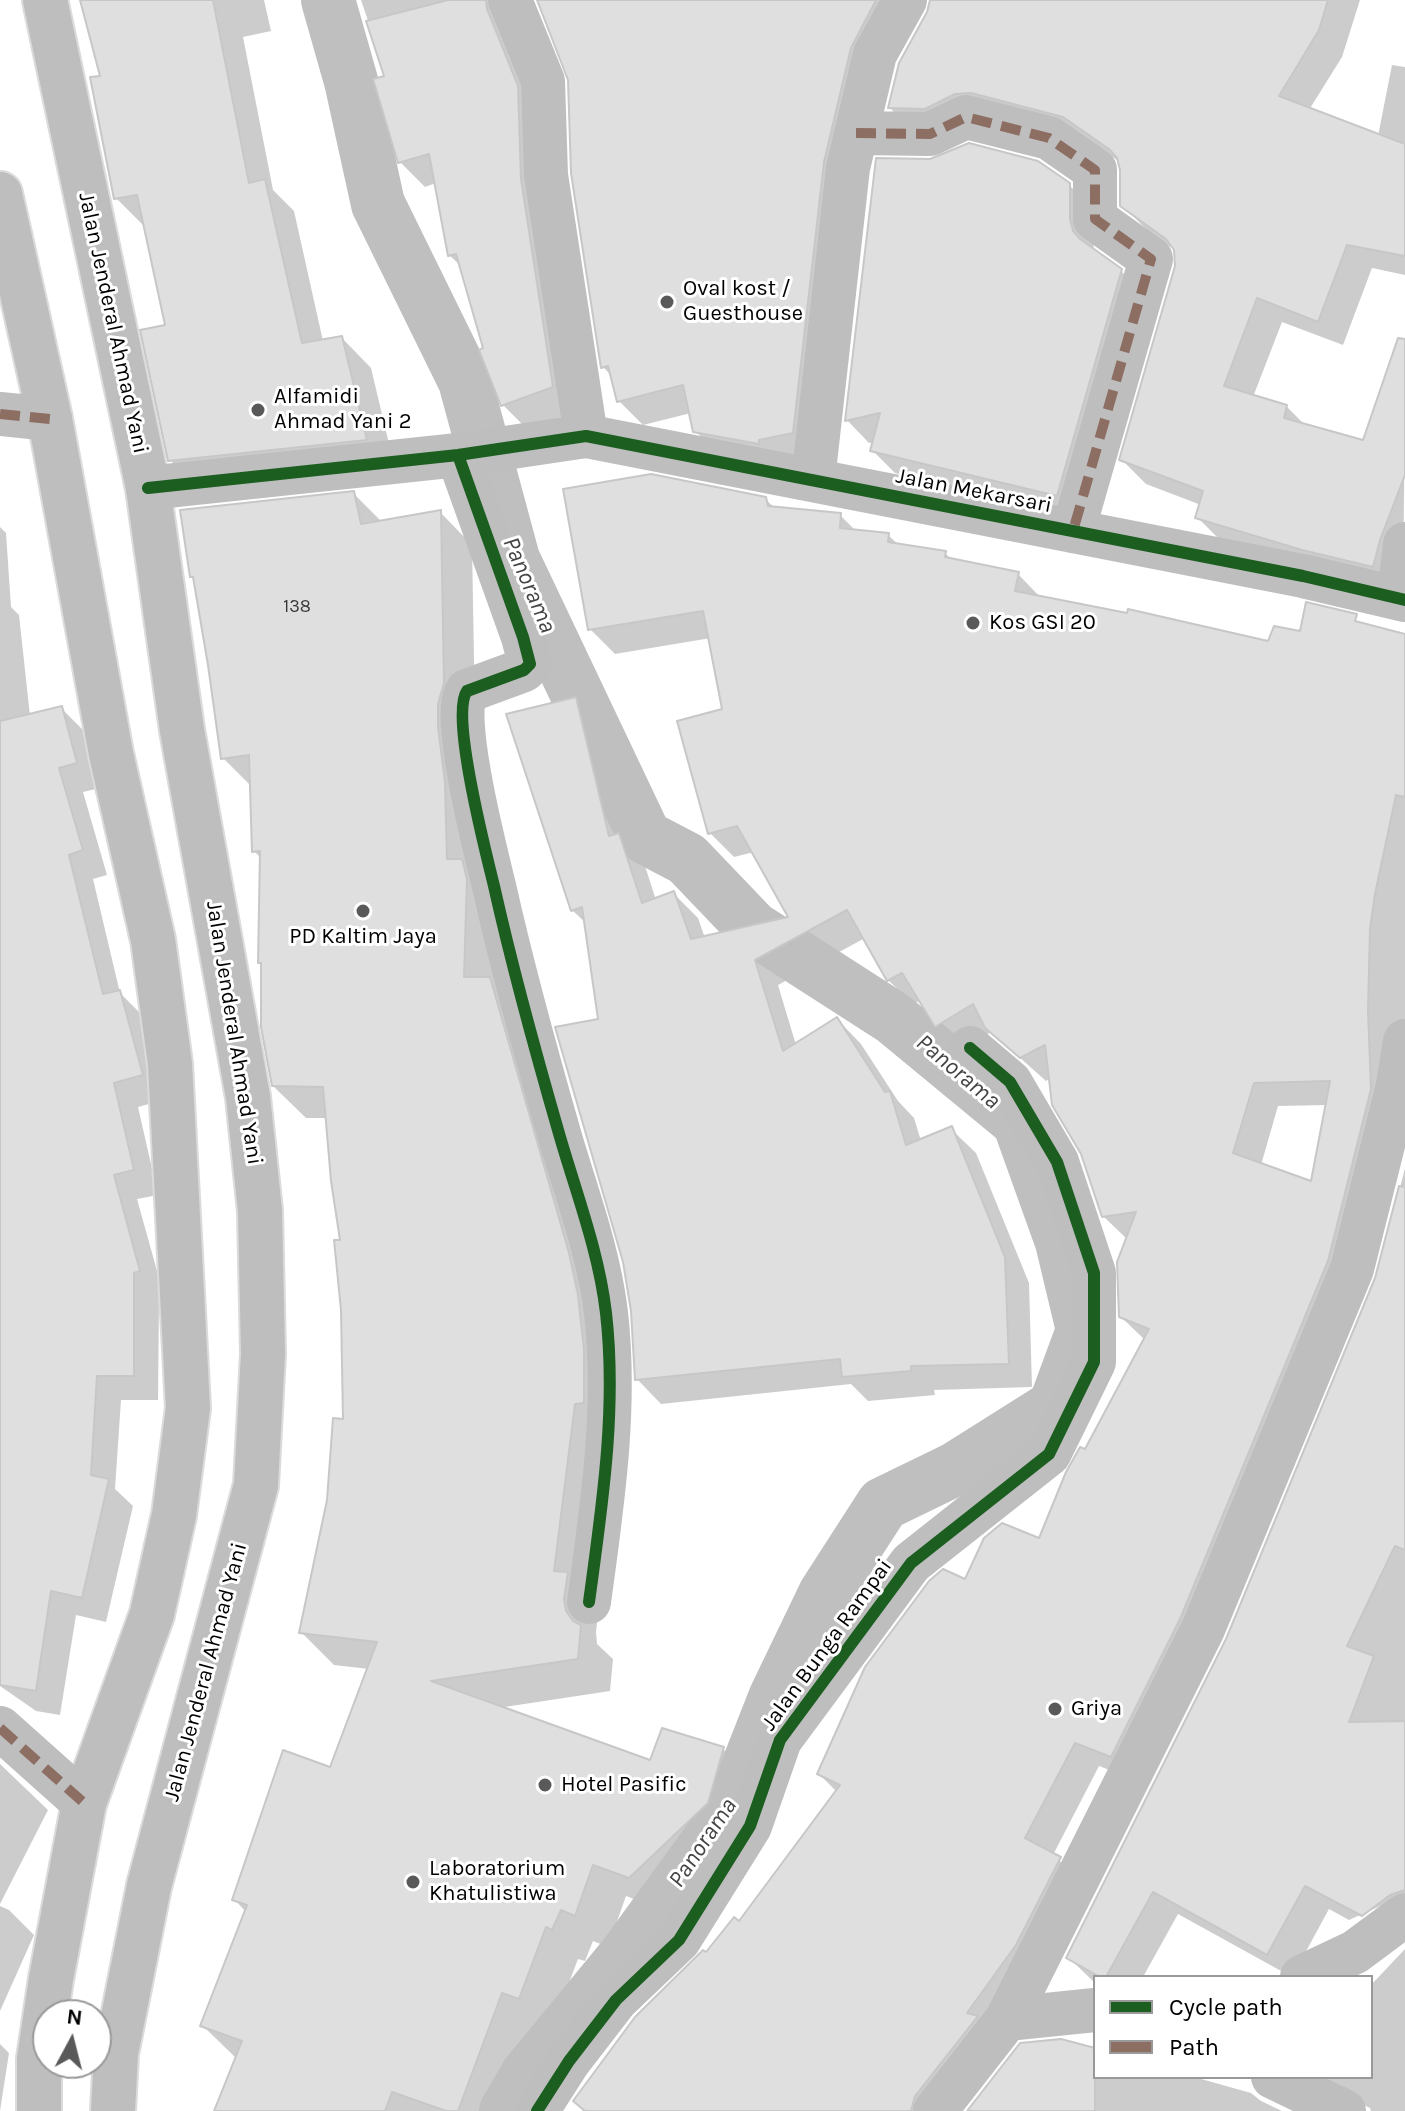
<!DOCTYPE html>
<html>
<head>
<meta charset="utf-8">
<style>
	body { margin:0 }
	#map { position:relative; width:1405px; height:2111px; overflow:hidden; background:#fff; font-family:Karla,sans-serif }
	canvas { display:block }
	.legend { position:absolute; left:1093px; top:1975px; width:280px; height:104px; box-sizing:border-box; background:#fff; border:2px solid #999; margin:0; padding:10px 14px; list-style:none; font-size:24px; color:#000 }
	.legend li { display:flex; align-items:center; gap:16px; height:40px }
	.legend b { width:40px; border:2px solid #999 }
	.north { position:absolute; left:32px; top:1999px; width:80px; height:80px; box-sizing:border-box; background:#fff; border:2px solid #999; border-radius:50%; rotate:7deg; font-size:22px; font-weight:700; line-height:32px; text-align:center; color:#000 }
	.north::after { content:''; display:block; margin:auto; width:28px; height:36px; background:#595959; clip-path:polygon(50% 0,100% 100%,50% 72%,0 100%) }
</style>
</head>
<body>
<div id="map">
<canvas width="1405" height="2111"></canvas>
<ul class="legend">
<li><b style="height:10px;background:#1b5e20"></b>Cycle path</li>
<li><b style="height:10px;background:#8d6e63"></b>Path</li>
</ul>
<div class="north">N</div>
</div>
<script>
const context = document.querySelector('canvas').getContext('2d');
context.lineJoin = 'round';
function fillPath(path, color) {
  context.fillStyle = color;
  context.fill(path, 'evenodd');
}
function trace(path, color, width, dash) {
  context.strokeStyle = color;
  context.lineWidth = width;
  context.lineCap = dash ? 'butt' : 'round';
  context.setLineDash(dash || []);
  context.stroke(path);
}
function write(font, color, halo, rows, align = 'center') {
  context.font = font + ' Karla,sans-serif';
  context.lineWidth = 6;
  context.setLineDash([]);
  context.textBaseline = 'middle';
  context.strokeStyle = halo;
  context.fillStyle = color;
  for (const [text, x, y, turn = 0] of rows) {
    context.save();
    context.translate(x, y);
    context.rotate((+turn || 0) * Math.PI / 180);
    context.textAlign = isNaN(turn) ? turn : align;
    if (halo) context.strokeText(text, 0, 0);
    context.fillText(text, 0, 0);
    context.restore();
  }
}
fillPath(new Path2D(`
	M82 0H264L271 31 243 37 273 190 294 211 323 341 342 338 371 368 395 469 199 489 170 460 168 327 146 228 116 198 102 77Z
	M361 0H530L577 411 528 430 503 405 482 351 485 349 462 267 449 255 436 183 425 187 400 162 375 80 387 77Z
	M539 0H926L875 73 817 457 720 455 695 431 691 413 643 425 619 401 613 377 603 367 568 71Z
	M932 0H1360L1342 57 1309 110 1378 136 1392 65 1405 67V275L1372 268 1343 345 1282 322 1253 397 1286 406 1306 426 1365 443 1405 417 1403 577 1222 542 1197 517 1201 505 1146 484 1122 460 1177 266 1176 251 1147 230 1122 205 1120 162 1089 141 914 132 890 108Z
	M1069 185 1092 208 1094 251 1121 271 1144 293 1079 517 895 473 872 450 875 442 869 443 847 420Z
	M353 493 382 522 440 512 472 545 475 716 606 1308 599 1606 596 1632 597 1644 613 1659 610 1691 498 1708 651 1762 723 1749 755 1781 739 1835 662 1910 626 1896 608 1947 593 1941 585 1961 578 1959 551 2030 534 2024 502 2111H217L237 2059 203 2026 246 1912 234 1899 331 1770 369 1669 334 1665 301 1632 345 1421 342 1242 327 1118H306L273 1086 262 859 254 851 252 787 223 758 195 580 192 576Z
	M765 499 776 509 840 515 857 532 888 535 900 546 945 553 953 561 1018 574 1042 599 1269 644 1301 634 1405 636V1060L1397 1105 1135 1780 1099 1766 1053 1855 1084 1883 931 2111H582L706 1955 739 1924 837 1792 819 1774 966 1581 1040 1540 1145 1340 1121 1317 1128 1240 1103 1216 1083 1153 1051 1078 1046 1081 991 1032 961 1050 936 1026 921 1000 913 1004 888 980 865 938 778 985 796 1045 837 1019 861 1044 898 1101 914 1118 921 1141 951 1129 976 1153 1029 1283 1032 1387 934 1390 935 1395 868 1401 851 1384 661 1404 637 1379 633 1311 601 1021 587 924 572 910 575 699 600 723 629 847 643 860 656 900 673 893 698 918 705 938 791 919 754 852 734 857 710 833 725 710 711 638 615 654 590 629ZM1328 1105 1313 1184 1261 1165 1278 1106Z
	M0 527 6 533 11 607 19 615 30 716 61 708 86 733 100 788 83 792 107 875 93 879 120 993 144 1017 167 1099 138 1107 158 1195 137 1199 164 1296 159 1298 158 1400H121L115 1489 133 1506 106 1622 76 1615 60 1715 36 1711 0 1686Z
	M1405 1168V1895L1349 1920 1329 1909 1292 1977 1178 1914 1143 1977H1095V1983L1068 1957 1228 1640 1377 1279Z
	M0 1764 48 1810 0 1904Z
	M0 1906 9 1910 34 1935 0 2011Z
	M1405 1949V2111H1371L1370 2108 1343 2095 1326 2077H1371V1985Z
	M0 2044 9 2053 0 2111Z
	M1095 2050V2077H1194L1251 2093 1261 2101 1282 2111H1019Z`), '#0003');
trace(new Path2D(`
	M328 0 351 81 378 204 465 381 513 559 645 837 687 859 753 928 893 1018 1019 1122 1062 1242 1083 1330 1055 1406 955 1469 883 1504 825 1594 775 1698 731 1810 625 1956 527 2075 506 2111`), '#bfbfbf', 54);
const building = new Path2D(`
	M80 0H213L249 183 265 179 302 343 342 336 367 440 168 461 140 330 165 325 137 195 114 199 90 77 100 76Z
	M448 0H486L487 9 518 86 521 179 553 387 501 406 479 350 483 348 456 254 448 256 429 154 398 163 373 79 384 76 366 21Z
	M537 0H876L851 48 824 162 793 433 759 440V444L693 432 683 385 617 402 608 366 601 368 571 173 568 80Z
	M930 0H1328L1319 30 1279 96 1405 144V256L1347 245 1318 322 1257 298 1224 386 1287 405 1284 418 1363 440 1398 338 1405 339V475L1380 540 1373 567 1302 550 1195 518 1203 491 1119 460 1175 266 1174 250 1166 239 1120 206V170L1117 158 1109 149 1063 117 971 93 955 94 925 109 888 108 899 63 927 12Z
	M969 143 1038 161 1070 183V219L1073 231 1080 239 1122 269 1057 496 870 451 880 413 845 421 876 158 930 159Z
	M651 474 766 497 768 506 841 513 840 528 889 533 888 542 946 551 945 557 1019 572 1015 591 1127 613 1128 609 1268 641 1274 626 1300 631 1306 602 1357 614 1355 621 1405 634V797L1396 795 1375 894 1370 929 1368 1010 1371 1089 1328 1261 1180 1619 1111 1757 1075 1743 1025 1838 1061 1857 1016 1945 967 2013 978 2016 915 2096 911 2111H585L573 2101 635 2017 703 1950 706 1952 734 1917 739 1921 840 1785 817 1774 865 1667 929 1581 943 1569 965 1579 984 1538 1002 1523 1039 1538 1066 1472 1080 1447 1085 1449 1149 1329 1119 1317 1117 1262 1136 1212 1102 1217 1081 1154 1052 1105 1045 1045 1020 1058 985 1028 973 1004 935 1027 902 973 887 981 847 910 755 960 783 1051 837 1017 885 1092 890 1091 906 1145 952 1126 1005 1257 1009 1364 911 1366V1371L842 1377 840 1359 635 1380 631 1311 623 1262 555 1027 598 1019 582 907 571 911 506 714 576 697 609 836 619 833 642 903 674 891 691 939 788 917 737 826 708 834 677 721 722 709 703 611 588 630 563 489ZM1330 1081 1311 1181 1233 1153 1254 1083Z
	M354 491 361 524 441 510 444 683 438 704V727L445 782 447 859H462L467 879 464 977H490L569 1253 578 1295 584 1350V1403L575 1404 554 1571 568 1572 564 1599 566 1611 573 1621 581 1625 578 1659 431 1681 650 1760 662 1728 724 1747 708 1803 629 1878 593 1865 575 1916 561 1910 552 1930 546 1927 519 1999 502 1993 458 2111H446L392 2092 385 2111H214L242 2041 200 2026 247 1905 232 1900 283 1750 330 1767 377 1642 299 1633 327 1500 333 1418 343 1419 341 1310 334 1240H340L331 1181 323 1087 272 1086 261 1027V963H258L260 851 252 852 249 755 221 759 208 665 193 577H190L180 510Z
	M62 706 77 763 59 768 83 850 69 855 103 994 120 990 143 1075 114 1083 134 1170 114 1175 140 1271 134 1273V1376H97L91 1475 109 1479 82 1598 51 1591 36 1691 0 1685V721Z
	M1399 1186 1405 1187V1550L1395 1546 1347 1646 1374 1656 1349 1722 1405 1721V1890L1390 1895 1362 1916 1305 1886 1267 1955 1153 1892 1106 1977H1100L1066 1958 1226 1639 1375 1278Z
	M1061 2039 1095 2048V2111H967L1020 2043Z`);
fillPath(building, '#dfdfdf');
trace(building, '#c7c7c7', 2);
const major = new Path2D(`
	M45 0 148 488 182 730 248 1097 260 1211 263 1354 256 1485 149 1886 116 2053 113 2111
	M0 194 50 419 111 754 153 940 170 1064 188 1408 174 1515 152 1614 84 1803 51 1979 39 2059V2111`);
trace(major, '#dbdbdb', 48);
trace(new Path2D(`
	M510 0 543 81 546 175 586 436
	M856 133 930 134 966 117 1049 138 1095 170V219L1151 259 1073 531
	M0 414 50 419
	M458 455 523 637 530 664 524 670 467 691C450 714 486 853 494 886 513 971 536 1054 560 1137 577 1195 599 1253 606 1313 617 1409 602 1506 589 1602
	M813 480 848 168 875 54 905 0
	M148 488 458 455 586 436 1303 576 1405 600
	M1405 600 1402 570 1405 544
	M0 1728 84 1803
	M1302 1977 1355 1952 1405 1915
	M1007 2019 1095 2010
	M1273 2077 1344 2111
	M537 2111 569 2061 616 2000 679 1940 750 1826 780 1740 911 1563 1049 1454 1094 1362V1273L1057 1162 1010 1082 970 1048
	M935 2111 1007 2019 1203 1629 1352 1269 1398 1085 1405 1041`), '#bebebe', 44);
trace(major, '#bebebe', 44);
trace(new Path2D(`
	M856 133 930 134 966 117 1049 138 1095 170V219L1151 259 1073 531
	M0 414 50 419
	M0 1728 84 1803`), '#8d6e63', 10, [20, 10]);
trace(new Path2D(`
	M458 455 523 637 530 664 524 670 467 691C450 714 486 853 494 886 513 971 536 1054 560 1137 577 1195 599 1253 606 1313 617 1409 602 1506 589 1602
	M148 488 458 455 586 436 1303 576 1405 600
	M537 2111 569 2061 616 2000 679 1940 750 1826 780 1740 911 1563 1049 1454 1094 1362V1273L1057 1162 1010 1082 970 1048`), '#1b5e20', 12);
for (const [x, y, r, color] of [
	[667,302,8,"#595959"],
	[258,410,8,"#595959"],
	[973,623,8,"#595959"],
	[363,911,8,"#595959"],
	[1055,1709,8,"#595959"],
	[545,1785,8,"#595959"],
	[413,1882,8,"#595959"]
]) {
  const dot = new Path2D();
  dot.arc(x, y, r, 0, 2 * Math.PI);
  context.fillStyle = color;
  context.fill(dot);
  trace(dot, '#fff', 3);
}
write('18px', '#383838', null, [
	["138",297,607]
]);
write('22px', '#000', '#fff', [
	["Oval kost /",683,289],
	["Guesthouse",683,314],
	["Alfamidi",274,397],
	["Ahmad Yani 2",274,422],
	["Kos GSI 20",989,623],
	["PD Kaltim Jaya",363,937,"center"],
	["Griya",1071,1709],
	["Hotel Pasific",561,1785],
	["Laboratorium",429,1869],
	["Khatulistiwa",429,1894]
], 'left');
write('22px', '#000', '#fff', [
	["Jalan Jenderal Ahmad Yani",113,323,78],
	["Jalan Mekarsari",974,491,11],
	["Jalan Jenderal Ahmad Yani",234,1033,81],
	["Jalan Bunga Rampai",827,1645,-54],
	["Jalan Jenderal Ahmad Yani",206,1672,-75]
]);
write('italic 24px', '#444', '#fff', [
	["Panorama",529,585,67],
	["Panorama",958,1072,40],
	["Panorama",703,1843,-56]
]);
</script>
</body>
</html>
